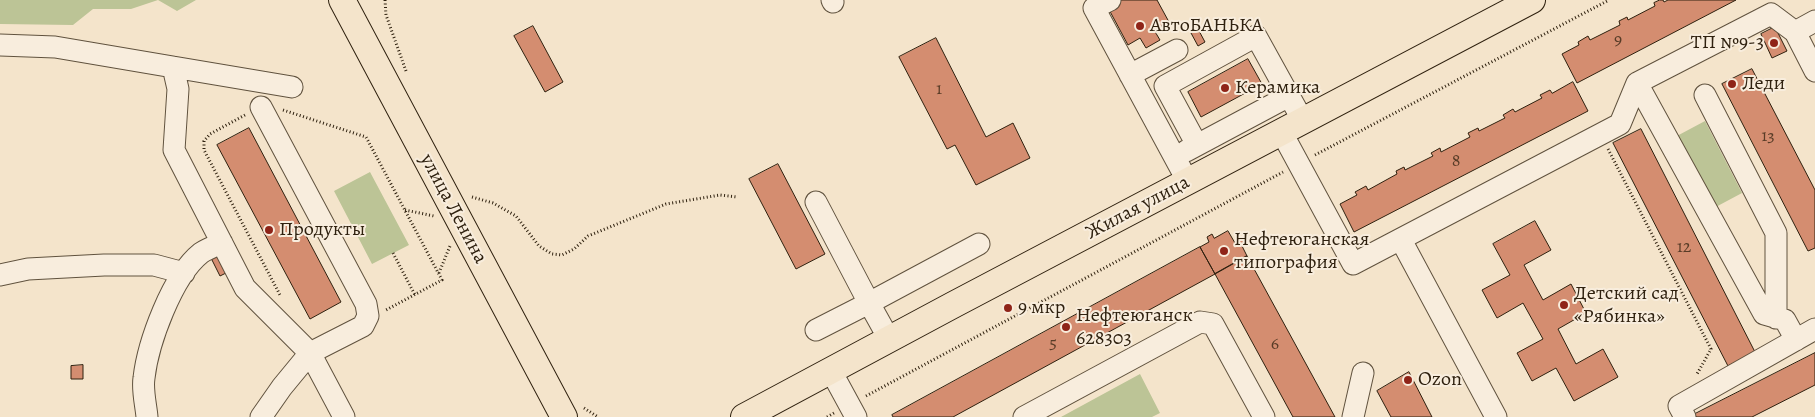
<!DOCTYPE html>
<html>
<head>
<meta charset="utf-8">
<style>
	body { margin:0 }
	canvas { display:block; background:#f4e4cb }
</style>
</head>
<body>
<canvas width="1815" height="417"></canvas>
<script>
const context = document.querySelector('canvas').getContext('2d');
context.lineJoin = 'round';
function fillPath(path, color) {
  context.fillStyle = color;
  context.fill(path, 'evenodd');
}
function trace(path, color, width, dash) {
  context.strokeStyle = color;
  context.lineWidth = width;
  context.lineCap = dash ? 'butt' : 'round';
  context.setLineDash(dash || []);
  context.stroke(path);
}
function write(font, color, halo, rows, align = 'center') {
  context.font = font + ' Alegreya,serif';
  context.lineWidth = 4;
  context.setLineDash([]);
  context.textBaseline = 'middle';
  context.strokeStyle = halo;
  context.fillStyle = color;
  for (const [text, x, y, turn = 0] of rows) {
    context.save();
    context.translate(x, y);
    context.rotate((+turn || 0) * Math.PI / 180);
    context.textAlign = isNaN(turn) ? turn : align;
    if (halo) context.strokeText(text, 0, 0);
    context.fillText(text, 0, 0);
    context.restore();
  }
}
fillPath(new Path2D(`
	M0 0H196L177 11 158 0 131 9H93L73 25 0 24Z
	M1705 121 1742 193 1712 209 1675 137Z
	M370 172 409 245 372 264 334 191Z
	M1140 374 1160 413 1152 417H1061Z`), '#bcc496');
const building = new Path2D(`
	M1113 0H1157L1169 22 1154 30 1160 40 1146 48 1140 38 1128 45 1106 4Z
	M1660 0H1663L1664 2 1668 0H1736L1577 83 1562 54 1579 45 1578 42 1588 36 1590 40 1620 25 1619 21 1627 17 1628 20 1655 6 1654 3Z
	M533 26 563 82 545 92 514 36Z
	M1775 27 1787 51 1772 58 1761 34Z
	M1198 29 1205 42 1198 46 1191 33Z
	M936 38 986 137 1013 123 1030 158 976 185 955 145 947 149 899 57Z
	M1248 59 1262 84 1201 117 1188 92Z
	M1752 69 1815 190V248L1808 251 1722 84Z
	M1573 82 1588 111 1354 232 1340 204 1357 195 1355 192 1366 186 1368 190 1397 174 1396 171 1404 167 1405 170 1433 156 1431 153 1440 148 1441 152 1470 137 1468 133 1478 128 1479 131 1505 118 1503 115 1513 109 1515 112 1542 98 1540 95 1550 90 1552 93Z
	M249 128 341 302 310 319 217 145Z
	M1641 129 1755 352 1728 366 1613 143Z
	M778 164 825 254 796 269 749 179Z
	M1535 221 1551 250 1524 265 1543 300 1571 284 1586 313 1558 329 1576 364 1603 349 1618 377 1574 401 1556 368 1532 381 1517 353 1543 339 1523 303 1497 318 1482 290 1510 275 1493 244Z
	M1228 231 1235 243 1242 239 1245 244 1242 246 1247 256 1215 274 1200 247 1209 242 1207 237 1212 234 1214 238Z
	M1200 247 1215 274 953 417H893L892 415Z
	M223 252 232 270 220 276 211 258Z
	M1247 256 1335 417H1293L1215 274Z
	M1815 353V385L1752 417H1696L1695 414Z
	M83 365V379H71V366Z
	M1409 372 1432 417H1391L1377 391Z`);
fillPath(building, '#d48d70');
trace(building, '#2f210f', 1);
const minor = new Path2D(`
	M832 0 833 2
	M1110 0 1094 8 1188 182
	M1815 21 1795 32 1815 71
	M0 45 55 47 173 67 178 89 174 150 245 288 310 353 344 417
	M173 67 292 87
	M1130 75 1177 50
	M1637 83 1764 314 1785 320 1796 340
	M1705 95 1776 233V318
	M1282 133 1353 264 1620 124 1637 83 1771 14 1795 32
	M1197 145 1165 86 1256 36 1303 121
	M1186 151 1289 96
	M816 202 869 303 979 244
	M1401 240 1496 417
	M0 275 28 269 104 265H154L184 273
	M816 330 869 303 889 339
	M831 371 856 417
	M147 417C146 405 142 390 144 378 148 343 172 276 201 253 207 249 215 246 222 243
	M261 417 282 387 310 353 363 326 368 316 366 304 261 107
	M1024 417 1200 322 1213 324 1264 417
	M1353 417 1363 373
	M1685 417 1679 406 1815 329`);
const major = new Path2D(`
	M342 0 564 417
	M744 417 953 305 1532 0`);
trace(minor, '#60523e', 23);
trace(major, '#2f210f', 28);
trace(new Path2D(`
	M385 0 386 15 406 71
	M283 110 366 137 442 280 386 310
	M245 115 210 134 204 141V150L280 295
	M1608 149 1711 349 1697 374
	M1315 155 1609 0
	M472 197 493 203 516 216 539 246 552 254 562 255 574 249 588 236 666 204 720 195 737 197
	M405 210 434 216
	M393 253 415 295
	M439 273 450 246
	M866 396 1283 172
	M584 408 598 417
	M827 417 834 413`), '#2f210f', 3, [1, 2.5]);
trace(minor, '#f8eddd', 21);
trace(major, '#f4e4cb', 26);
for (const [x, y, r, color] of [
	[1140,26,5,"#8f2418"],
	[1774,43,5,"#8f2418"],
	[1732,84,5,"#8f2418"],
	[1225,88,5,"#8f2418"],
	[269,230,5,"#8f2418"],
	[1224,251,5,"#8f2418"],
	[1564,305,5,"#8f2418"],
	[1008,308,5,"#8f2418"],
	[1066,327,5,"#8f2418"],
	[1408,380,5,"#8f2418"]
]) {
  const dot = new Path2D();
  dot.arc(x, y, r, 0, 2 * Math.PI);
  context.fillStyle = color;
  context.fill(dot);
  trace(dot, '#f8eddd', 2);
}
write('18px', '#583c27', null, [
	["9",1618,41],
	["1",939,90],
	["13",1768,137],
	["8",1456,162],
	["12",1684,248],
	["5",1053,344],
	["6",1275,345]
]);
write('20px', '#2f210f', '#f8eddd', [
	["АвтоБАНЬКА",1150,26],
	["ТП №9-3",1764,43,"right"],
	["Леди",1742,84],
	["Керамика",1235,88],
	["Продукты",279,230],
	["Нефтеюганская",1234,240],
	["типография",1234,263],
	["Детский сад",1574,294],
	["«Рябинка»",1574,317],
	["9 мкр",1018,308],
	["Нефтеюганск",1076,316],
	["628303",1076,339],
	["Ozon",1418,380]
], 'left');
write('20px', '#2f210f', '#f8eddd', [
	["Жилая улица",1138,208,-28],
	["улица Ленина",453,209,62]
]);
</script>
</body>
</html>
